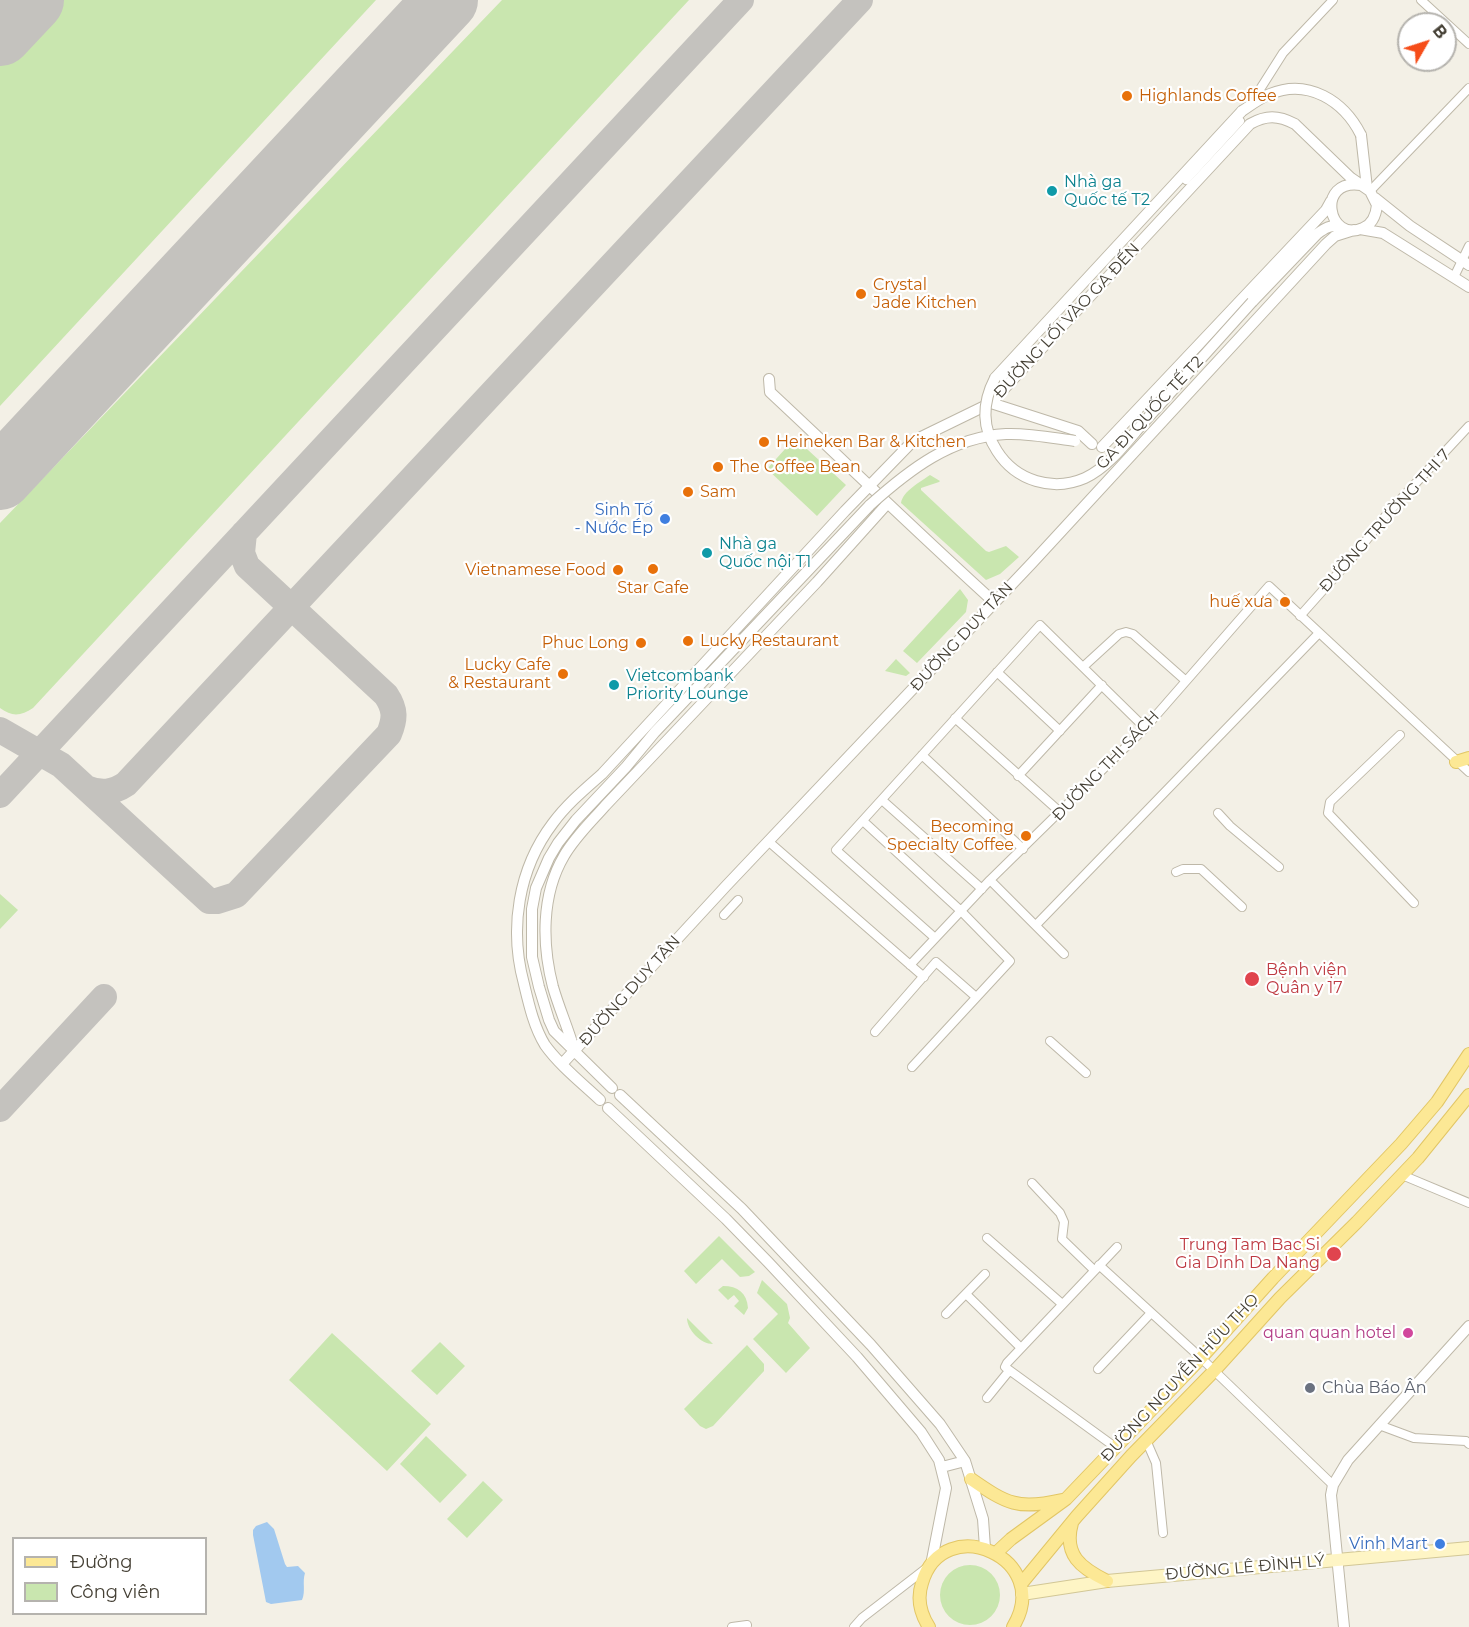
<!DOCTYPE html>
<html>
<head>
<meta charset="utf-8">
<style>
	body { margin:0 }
	#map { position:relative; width:1469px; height:1627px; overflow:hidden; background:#f3f0e6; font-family:Montserrat,sans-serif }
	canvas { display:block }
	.legend { position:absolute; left:12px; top:1537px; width:195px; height:78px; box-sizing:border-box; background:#fff; border:2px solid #b5b3ae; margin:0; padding:8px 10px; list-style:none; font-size:18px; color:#454035 }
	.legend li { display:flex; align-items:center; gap:12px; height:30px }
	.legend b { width:30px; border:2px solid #b5b3ae }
	.north { position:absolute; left:1397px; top:12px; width:60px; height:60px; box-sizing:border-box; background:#fff; border:2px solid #b5b3ae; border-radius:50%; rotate:51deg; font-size:16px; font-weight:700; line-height:24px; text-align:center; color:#454035 }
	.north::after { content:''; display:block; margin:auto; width:21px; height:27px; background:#f64d19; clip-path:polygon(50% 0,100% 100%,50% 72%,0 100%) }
</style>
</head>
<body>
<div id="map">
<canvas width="1469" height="1627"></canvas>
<ul class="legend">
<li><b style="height:8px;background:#fce895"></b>Đường</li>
<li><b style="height:16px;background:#c9e6af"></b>Công viên</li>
</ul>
<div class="north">B</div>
</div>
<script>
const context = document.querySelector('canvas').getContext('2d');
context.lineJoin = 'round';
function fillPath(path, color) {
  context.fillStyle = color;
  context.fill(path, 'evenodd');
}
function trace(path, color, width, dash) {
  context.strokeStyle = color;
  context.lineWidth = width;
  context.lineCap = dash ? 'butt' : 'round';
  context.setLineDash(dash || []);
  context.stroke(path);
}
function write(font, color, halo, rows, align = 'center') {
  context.font = font + ' Montserrat,sans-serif';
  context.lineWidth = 4.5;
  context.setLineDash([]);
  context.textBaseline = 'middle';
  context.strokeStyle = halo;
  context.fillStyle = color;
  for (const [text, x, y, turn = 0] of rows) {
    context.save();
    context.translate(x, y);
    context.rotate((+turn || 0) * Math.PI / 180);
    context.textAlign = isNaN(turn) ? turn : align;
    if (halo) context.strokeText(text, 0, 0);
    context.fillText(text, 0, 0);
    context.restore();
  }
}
fillPath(new Path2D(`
	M58 0H376L0 406V62Z
	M502 0H689L33 708C21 716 12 717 0 708V523Z
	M795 438 846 485 817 516 767 469Z
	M930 475 940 481 939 482 921 488V490L986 551 989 552 1006 546 1019 557 1000 574 986 580 901 503C903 491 920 482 930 475Z
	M960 589 968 600 966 612 917 663 903 651Z
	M896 659 910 673 906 676 885 671Z
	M0 894 18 910 0 929Z
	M719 1236 755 1272 749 1276 740 1277 722 1259 696 1284 684 1271Z
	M762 1280 787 1304 790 1318 788 1323 810 1348 786 1373 753 1339 778 1314 757 1293Z
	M723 1286C738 1286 747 1293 748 1308L744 1315 734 1306 739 1301 734 1295 728 1300 718 1290Z
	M687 1318 713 1344C701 1344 687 1330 687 1318Z
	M332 1333 431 1424 387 1471 289 1380Z
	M440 1342 465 1366 437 1395 411 1371Z
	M747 1345 764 1364V1371L713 1426 706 1429 700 1426 684 1409Z
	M426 1436 467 1475 440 1503 400 1464Z
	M483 1481 503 1500 467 1538 447 1519Z
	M940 1595a30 30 0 1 1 60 0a30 30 0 1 1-60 0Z`), '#c9e6af');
fillPath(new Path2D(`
	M267 1522 274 1529 285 1564 287 1567 298 1566 305 1573C302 1582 306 1591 302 1600L271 1604 266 1602 253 1535V1530L256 1526Z`), '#a2c9ef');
trace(new Path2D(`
	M0 730 61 765 209 901H217L236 895 389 734C395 719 396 710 386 695L247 566 242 553 244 533
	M86 788C101 794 113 793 126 784L860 0
	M0 795 741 0
	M0 1109 104 997`), '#c4c2be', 26);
trace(new Path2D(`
	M0 34 32 0
	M0 478 446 0`), '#c4c2be', 64);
const minor = new Path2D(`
	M1421 0 1469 44
	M1250 105 1283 53 1333 0
	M1186 180 1240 121
	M1370 191 1469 88
	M1454 277 1469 246
	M994 391 999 381 1028 350
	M1300 616 1357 552 1387 514 1469 426
	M1083 667 1119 634 1126 632 1133 634 1186 681
	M997 672 1060 731
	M955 718 1060 812
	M1400 735 1330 802 1328 813 1414 903
	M922 755 1023 849
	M1018 776 1102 685
	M882 800 982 889
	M1218 813 1230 826 1279 867
	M863 821 961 911 1010 961 912 1067
	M768 841 924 977
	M1176 872 1183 869H1201L1242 907
	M990 880 1064 954
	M724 915 738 900
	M1036 925 1319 633
	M935 938 836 850 1040 625 1145 728
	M910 965 990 880 1145 728 1269 586 1469 772
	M875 1032 936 962 976 997
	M1050 1041 1086 1073
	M1402 1175 1469 1203
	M1032 1183 1060 1213 1064 1222 1062 1239 1094 1270
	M987 1238 1061 1303
	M1099 1265 1201 1358 1333 1485
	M966 1294 1021 1348
	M946 1314 985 1274
	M1098 1369 1151 1313
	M987 1398 1009 1371
	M1379 1425 1414 1438 1466 1441 1469 1444
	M1146 1440 1156 1463 1163 1533
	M1115 1447 1005 1367 1007 1363 1117 1247
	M732 1627 747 1625
	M854 1627 862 1618 928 1567`);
const tertiary = new Path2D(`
	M1361 135 1367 188
	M1375 198 1410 226 1469 265
	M1360 229 1383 233 1469 287
	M1252 302 1317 234C1325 228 1330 225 1340 226
	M995 378 1242 111
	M769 379 770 392C845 462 918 533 994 602
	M991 403 1078 431 1092 444
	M1102 447 1326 210 1331 201
	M574 1049C568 1028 559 1008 553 987 542 945 541 895 564 856 575 837 591 822 605 806L817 582 887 504
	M562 1064 726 886 1032 563 1326 244 1335 236 1354 230
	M612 1088 554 1031 549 1020 539 987 532 957V909L536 888 549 858 558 843 576 820 626 767 655 732 870 505
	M620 1095 742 1209 871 1345 940 1424 965 1461 983 1519 985 1548
	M600 1100C582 1083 560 1066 545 1045 534 1027 529 1005 524 984 509 929 518 869 553 823 567 804 585 789 602 774L845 511 913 441 991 403 1250 124C1266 115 1278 115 1295 124L1351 178 1370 191 1377 205C1376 215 1373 224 1363 228 1328 244 1315 178 1361 185
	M608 1108 726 1219 768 1262 857 1357 921 1432 939 1460 946 1488 931 1565
	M942 1467 965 1461
	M1344 1627 1331 1495 1333 1485 1348 1460 1469 1326`);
const secondary = new Path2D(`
	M1022 1594 1107 1581 1469 1548`);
const primary = new Path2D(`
	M1456 762 1469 758
	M971 1479C1007 1504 1018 1510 1062 1500
	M1072 1523C1063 1555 1081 1568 1107 1581
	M996 1553 1011 1539 1066 1499 1201 1358 1273 1278 1401 1144 1437 1102 1469 1054
	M1021 1584 1077 1516 1131 1456 1214 1371 1280 1298 1357 1222 1418 1158 1469 1095
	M929 1627C920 1613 917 1598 922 1583 943 1510 1055 1558 1013 1627`);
trace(minor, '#beb8a8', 10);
trace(tertiary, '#beb8a8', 12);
trace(secondary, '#d2c796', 14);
trace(primary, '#e2c665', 14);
trace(minor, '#fff', 8);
trace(tertiary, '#fff', 10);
trace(secondary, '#fef5c5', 12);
trace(primary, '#fce895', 12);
const tertiaryBridge = new Path2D(`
	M1242 111C1251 105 1260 98 1270 94 1308 78 1344 101 1361 135
	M995 378C982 403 982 428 997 451 1016 481 1053 492 1085 478 1109 467 1128 440 1145 421 1180 382 1216 342 1252 302
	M870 505C909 470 951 437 1006 434 1029 433 1053 438 1075 441`);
trace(tertiaryBridge, '#beb8a8', 12, []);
trace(tertiaryBridge, '#fff', 10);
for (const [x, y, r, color] of [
	[1127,96,6,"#e8710a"],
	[1052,191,6,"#0f9aa8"],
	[861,294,6,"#e8710a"],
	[764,442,6,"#e8710a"],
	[718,467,6,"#e8710a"],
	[688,492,6,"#e8710a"],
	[665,519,6,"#3f7fe0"],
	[707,553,6,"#0f9aa8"],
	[653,569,6,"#e8710a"],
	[618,570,6,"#e8710a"],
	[1285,602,6,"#e8710a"],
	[688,641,6,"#e8710a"],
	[641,643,6,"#e8710a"],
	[563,674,6,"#e8710a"],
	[614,685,6,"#0f9aa8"],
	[1026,836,6,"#e8710a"],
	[1252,979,8,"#e0444e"],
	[1334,1254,8,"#e0444e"],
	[1408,1333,6,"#d1479c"],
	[1310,1388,6,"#6b7280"],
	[1440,1544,6,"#3f7fe0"]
]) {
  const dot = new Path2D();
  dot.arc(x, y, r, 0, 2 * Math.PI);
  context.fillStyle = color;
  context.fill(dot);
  trace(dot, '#fff', 2);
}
write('16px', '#c56008', '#fff', [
	["Highlands Coffee",1139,96],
	["Crystal",873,285],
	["Jade Kitchen",873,303],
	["Heineken Bar & Kitchen",776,442],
	["The Coffee Bean",730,467],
	["Sam",700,492],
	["Vietnamese Food",606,570,"right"],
	["Star Cafe",653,588,"center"],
	["huế xưa",1273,602,"right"],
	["Lucky Restaurant",700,641],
	["Phuc Long",629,643,"right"],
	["Lucky Cafe",551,665,"right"],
	["& Restaurant",551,683,"right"],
	["Becoming",1014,827,"right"],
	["Specialty Coffee",1014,845,"right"]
], 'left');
write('16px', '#0d838f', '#fff', [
	["Nhà ga",1064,182],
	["Quốc tế T2",1064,200],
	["Nhà ga",719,544],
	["Quốc nội T1",719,562],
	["Vietcombank",626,676],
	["Priority Lounge",626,694]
], 'left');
write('16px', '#454035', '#fff', [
	["ĐƯỜNG LỐI VÀO GA ĐẾN",1067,321,-47],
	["GA ĐI QUỐC TẾ T2",1150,413,-47],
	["ĐƯỜNG TRƯỜNG THI 7",1385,521,-48],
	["ĐƯỜNG DUY TÂN",962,637,-47],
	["ĐƯỜNG THI SÁCH",1106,766,-46],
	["ĐƯỜNG DUY TÂN",630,991,-48],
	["ĐƯỜNG NGUYỄN HỮU THỌ",1180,1378,-47],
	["ĐƯỜNG LÊ ĐÌNH LÝ",1245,1568,-5]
]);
write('16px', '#366cbe', '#fff', [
	["Sinh Tố",653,510],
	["- Nước Ép",653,528],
	["Vinh Mart",1428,1544]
], 'right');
write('16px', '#be3a42', '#fff', [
	["Bệnh viện",1266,970],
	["Quân y 17",1266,988],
	["Trung Tam Bac Si",1320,1245,"right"],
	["Gia Dinh Da Nang",1320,1263,"right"]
], 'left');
write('16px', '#b23c85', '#fff', [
	["quan quan hotel",1396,1333]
], 'right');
write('16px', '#5b616d', '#fff', [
	["Chùa Báo Ân",1322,1388]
], 'left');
</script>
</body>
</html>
